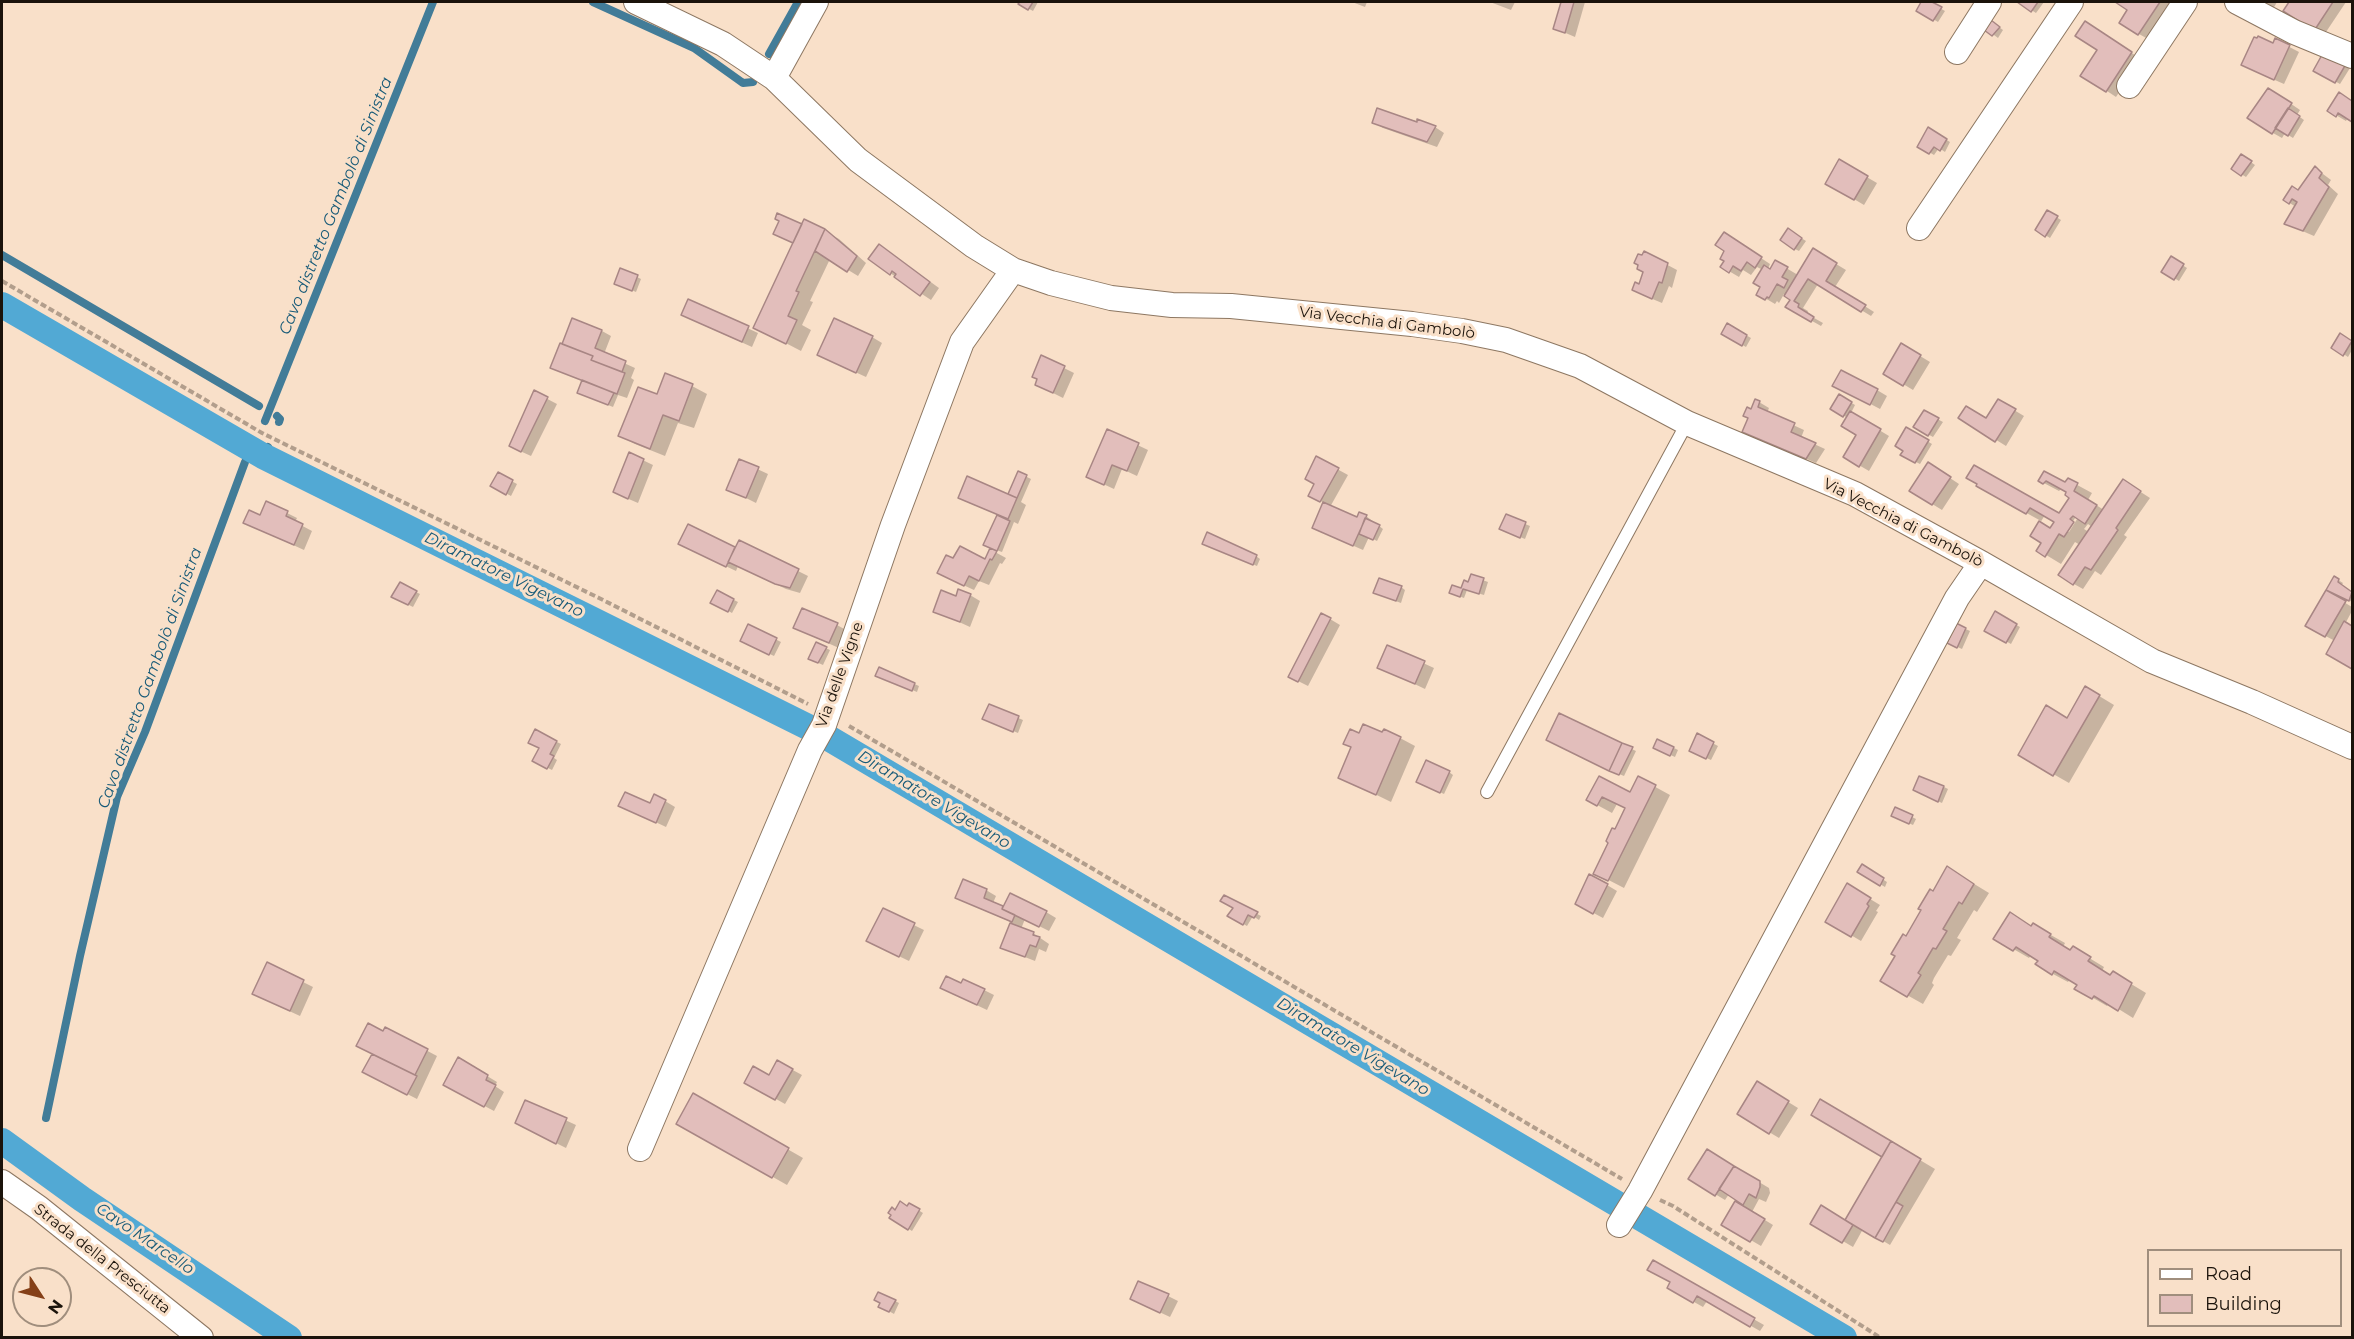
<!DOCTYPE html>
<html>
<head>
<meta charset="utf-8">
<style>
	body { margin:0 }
	#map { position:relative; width:2354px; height:1339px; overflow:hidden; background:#f9e0c9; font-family:Montserrat,sans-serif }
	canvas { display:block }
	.frame { position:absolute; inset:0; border:3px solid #1b130b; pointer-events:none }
	.legend { position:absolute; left:2147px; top:1249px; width:195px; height:78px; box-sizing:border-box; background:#f9e0c9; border:2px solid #a08e7d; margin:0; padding:8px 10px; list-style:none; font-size:18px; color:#1b130b }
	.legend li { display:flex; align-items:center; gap:12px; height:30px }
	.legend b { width:30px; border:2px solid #a08e7d }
	.north { position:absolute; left:12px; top:1267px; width:60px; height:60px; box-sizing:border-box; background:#f9e0c9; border:2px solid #a08e7d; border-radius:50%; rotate:126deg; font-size:16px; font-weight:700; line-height:24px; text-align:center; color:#1b130b }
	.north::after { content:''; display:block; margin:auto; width:21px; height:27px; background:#854018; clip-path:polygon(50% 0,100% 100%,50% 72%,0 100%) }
</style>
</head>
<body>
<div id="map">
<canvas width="2354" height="1339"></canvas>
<div class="frame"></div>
<ul class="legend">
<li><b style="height:8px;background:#fff"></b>Road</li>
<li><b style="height:16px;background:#e2bebb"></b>Building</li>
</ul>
<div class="north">N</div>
</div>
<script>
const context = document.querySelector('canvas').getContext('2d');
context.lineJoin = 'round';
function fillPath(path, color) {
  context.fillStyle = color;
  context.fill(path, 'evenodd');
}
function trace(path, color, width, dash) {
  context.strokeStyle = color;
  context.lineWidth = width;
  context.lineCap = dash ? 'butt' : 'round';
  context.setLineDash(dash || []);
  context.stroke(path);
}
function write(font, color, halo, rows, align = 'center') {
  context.font = font + ' Montserrat,sans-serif';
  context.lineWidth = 6;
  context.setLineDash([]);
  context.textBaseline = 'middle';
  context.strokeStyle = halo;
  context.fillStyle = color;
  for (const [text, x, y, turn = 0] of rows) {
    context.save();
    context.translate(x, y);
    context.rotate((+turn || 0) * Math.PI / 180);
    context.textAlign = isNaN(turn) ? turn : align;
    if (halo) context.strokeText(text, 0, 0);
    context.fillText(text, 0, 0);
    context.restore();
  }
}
fillPath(new Path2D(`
	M1021 2H1038L1033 11 1020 4Z
	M1352 2H1367L1365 7Z
	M1490 2H1515L1511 10Z
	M1562 2H1585L1575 37 1554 28Z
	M1923 2H1929L1945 11 1938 22 1918 10Z
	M2019 2H2044L2036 13Z
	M2117 2H2173L2148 39 2139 34 2129 10Z
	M2258 2H2277L2273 9Z
	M2291 2H2346L2324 35 2285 10Z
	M1992 22 2003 30 1998 38 1982 26Z
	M2095 29 2141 59 2116 97 2083 75 2099 50Z
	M2276 40 2299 52 2284 84 2252 70Z
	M2323 55 2350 68 2340 84 2315 70Z
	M2340 94 2352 102V120L2348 117 2346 121 2329 111Z
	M2278 95 2300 110 2297 115 2304 120 2293 138 2285 133 2282 138 2273 133Z
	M1378 109 1435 127 1444 133 1437 147 1383 128 1374 123Z
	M1928 129 1950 142 1945 152 1939 148 1934 155 1919 146Z
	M2242 156 2255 165 2246 177 2233 169Z
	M1839 161 1877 183 1864 205 1827 183Z
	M2315 168 2331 180 2328 185 2338 194 2314 236 2286 224 2296 207 2285 200 2299 191Z
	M2048 212 2061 220 2050 238 2037 230Z
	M805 221 839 239 866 263 858 276 830 259 810 301 813 302 802 325 811 330 801 351 755 327Z
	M1793 233 1806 241 1799 251 1795 249Z
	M1734 240 1770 264 1768 269 1771 270 1776 262 1798 275 1813 250 1846 270 1835 287 1874 312 1871 316 1818 284 1803 308 1808 311 1807 314 1823 323 1821 326 1787 307 1792 299 1784 294 1779 303 1777 301 1775 304 1758 294 1762 287 1763 270 1757 267 1751 275 1743 270 1739 277 1722 267Z
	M889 252 939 288 931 300 890 273Z
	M1645 253 1677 270 1672 288 1669 286 1662 303 1643 295 1640 286 1645 272 1643 257Z
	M2171 258 2187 268 2179 281 2163 271Z
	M637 277 641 279 636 292 620 285Z
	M689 301 758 333 752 347 692 320Z
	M1728 325 1751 338 1746 347 1723 334Z
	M602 331 611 336 604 354 635 368 631 378 634 380 627 398 618 395 613 407 583 395 584 381 562 372Z
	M2340 335 2352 343V350L2348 357 2333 347Z
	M872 337 882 343 866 377 829 360Z
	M1902 345 1930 362 1913 390 1885 373Z
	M1042 357 1074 373 1063 398 1037 385Z
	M692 386 707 394 694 428 678 423 665 456 635 444 620 436 657 396Z
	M1844 390H1877L1887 396 1880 409Z
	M534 392 557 404 531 456 520 451Z
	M1840 396 1855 405 1851 413 1889 436 1869 471 1845 457 1858 434 1848 418 1832 409Z
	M1999 401 2024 416 2006 446 1961 418 1987 420Z
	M1759 402 1769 408 1767 413 1804 430 1801 438 1825 449 1816 463 1744 432 1752 411Z
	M1924 412 1943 422 1933 437 1915 427Z
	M1907 429 1932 444 1920 464 1902 455 1905 450Z
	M1108 431 1148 450 1137 476 1122 469 1114 489 1088 477Z
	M630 454 653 465 638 503 624 497Z
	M1317 458 1348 475 1330 507 1358 519 1366 516 1383 529 1377 541 1369 537 1363 550 1313 528 1324 503 1310 495 1315 483Z
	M740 461 768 474 756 503 728 489Z
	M1938 470 1959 484 1942 510 1911 491Z
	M1019 473 1031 479 1021 502 1026 505 1018 524 1014 522 1002 552 996 550 995 552 1006 558 1002 564 1000 563 989 585 979 581 974 590 948 578 954 560 985 561 992 548 985 544 999 515 969 503 1009 496Z
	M2045 473 2066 484 2068 480 2092 493 2088 500 2104 510 2133 487 2150 498 2124 535 2127 537 2101 575 2095 571 2083 589 2074 584 2080 545 2075 542 2061 564 2038 550 2043 543 2032 535 2041 521 1978 486 2060 516 2071 497 2068 492 2061 489 2059 491 2040 481ZM2045 515 2056 522 2051 530 2040 523ZM2077 515 2079 516 2069 532H2066ZM2088 524 2092 527 2089 532 2084 529Z
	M498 474 517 484 511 496 492 486Z
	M267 503 297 518 295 522 312 531 304 550 245 523 261 517Z
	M1506 516 1530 526 1525 539 1505 531Z
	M688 526 736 549 740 542 808 576 800 593 786 589 738 566 736 571 690 549Z
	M1208 545 1256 556 1260 559 1257 566Z
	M1472 576 1488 582 1484 595 1467 590 1464 598 1451 593 1462 590 1465 582 1469 583Z
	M2335 578 2343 583 2341 586 2352 594V602L2328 589Z
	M400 584 420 594 413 607 393 597Z
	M1401 587 1405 590 1401 603 1379 595Z
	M718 592 738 602 732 613 712 602Z
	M2327 592 2352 607V611L2345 624 2352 628V667L2328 653 2335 641 2307 626Z
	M970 595 980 601 970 627 935 611 957 598Z
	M1995 613 2020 627 2011 644 1986 630Z
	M1330 619 1340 625 1308 686 1290 677Z
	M837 625 846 630 839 648 805 633Z
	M1957 625 1970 631 1962 649 1953 645Z
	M749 626 781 642 774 656 746 643Z
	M817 644 830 650 823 665 814 661Z
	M1388 647 1434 668 1425 689 1379 667Z
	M880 669 919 686 917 692 881 677Z
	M2086 688 2114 705 2069 783 2020 755 2068 720Z
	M990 706 1023 720 1018 733 989 721Z
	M535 731 561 744 554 758 557 760 552 770 534 761 541 748Z
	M1383 734 1400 738 1415 746 1391 802 1340 777 1360 735Z
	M1697 735 1718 746 1711 760 1695 753Z
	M1623 745 1636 751 1624 776 1619 774Z
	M1674 748 1678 750 1675 757 1659 750Z
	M1449 772 1453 775 1444 794 1422 784Z
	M1599 778 1631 794 1639 778 1670 795 1624 888 1595 873 1627 808 1617 804 1612 813 1588 800Z
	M1944 787 1948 789 1942 803 1924 795Z
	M665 801 675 807 666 827 630 810Z
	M1912 817 1916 819 1913 825 1897 818Z
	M1948 868 1989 893 1977 912 1974 910 1957 938 1961 940 1951 956 1948 955 1934 978 1932 983 1934 985 1923 1004 1882 981Z
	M1866 869 1887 882 1885 887 1859 872Z
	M1607 885 1617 891 1603 918 1586 909Z
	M1847 885 1880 905 1876 911 1878 912 1861 941 1827 921Z
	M986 890 996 896 993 903 1004 908 1046 912 1056 918 1049 931 1025 919 1021 929 1033 933 1049 944 1046 952 1039 949 1035 961 1002 948 1011 922 967 903Z
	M1225 897 1261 916 1259 920 1253 916 1247 926 1229 916 1235 908Z
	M883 910 924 930 909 961 878 946Z
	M2033 925 2065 943 2063 947 2071 952 2073 948 2104 967 2102 971 2111 977 2113 973 2146 993 2133 1018 2109 1003 2107 1006 2076 988 2079 984 2070 979 2068 982 2053 974 2037 964 2040 960 2031 955 2029 958 1996 939 2032 927Z
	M267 964 313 987 300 1016 263 999Z
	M962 985 984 990 994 995 987 1010 951 993Z
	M386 1029 437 1056 417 1099 364 1072Z
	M459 1059 497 1082 495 1086 504 1092 494 1111 445 1085Z
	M778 1062 802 1075 785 1104 746 1082 770 1077Z
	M1757 1083 1798 1108 1779 1138 1739 1114Z
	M693 1095 803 1158 787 1185 678 1123Z
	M1821 1101 1935 1169 1890 1245 1863 1229 1853 1247 1812 1223 1846 1222 1884 1157Z
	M526 1102 576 1125 566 1148 526 1128Z
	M1707 1151 1769 1188 1770 1193 1766 1202 1759 1199 1752 1212 1773 1225 1761 1246 1723 1224 1738 1200 1729 1194 1725 1200 1690 1179Z
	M910 1205 923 1213 912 1231 891 1218 896 1211 908 1208Z
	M1653 1262 1764 1325 1760 1331 1707 1301 1703 1307 1669 1288 1672 1282Z
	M1168 1296 1178 1301 1170 1317 1142 1304Z
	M895 1301 899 1303 894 1314 880 1306Z`), '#0003');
trace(new Path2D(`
	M593 2 694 48 743 83 753 82
	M769 54 798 2
	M2 255 259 406
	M277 416 280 419 279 422
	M265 421 433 2
	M263 456 268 447
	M46 1118 80 956 117 797 145 732 245 462`), '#427c98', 8);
trace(new Path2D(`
	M2 305 263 456 820 733 1844 1338
	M2 1141 82 1199 289 1338`), '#52a9d4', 26);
const building = new Path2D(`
	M1020 2H1033L1028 10 1018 4Z
	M1561 2H1574L1565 33 1553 29Z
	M1921 2H1932L1942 7 1933 21 1916 11Z
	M2017 2H2038L2031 12Z
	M2115 2H2160L2138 35 2119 23 2127 10Z
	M2289 2H2333L2314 31 2283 11Z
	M1987 17 2000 27 1992 36 1980 27Z
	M2085 21 2132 52 2106 92 2080 76 2097 50 2075 36Z
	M2258 36 2273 43 2275 38 2290 45 2274 80 2241 65 2254 37 2257 38Z
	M2323 53 2346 64 2335 83 2313 71Z
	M2268 88 2292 103 2272 134 2247 118Z
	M2339 92 2352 101V122L2338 113 2336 117 2327 111Z
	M1377 108 1417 122V119L1436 126 1427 142 1372 123Z
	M2288 108 2300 116 2288 136 2275 128Z
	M1928 127 1947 139 1940 151 1934 147 1929 154 1917 147Z
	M2241 154 2252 161 2241 176 2231 169Z
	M1839 159 1868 176 1854 200 1825 184Z
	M2315 166 2322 173 2319 178 2329 187 2303 231 2284 224 2297 202 2292 199 2289 204 2283 200 2292 186 2298 190Z
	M2047 210 2058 216 2045 237 2035 230Z
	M777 213 802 224 793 243 773 234 779 221 775 219Z
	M804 219 825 229 796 291 799 292 788 316 797 320 786 344 753 328Z
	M1788 228 1802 238 1794 250 1780 240Z
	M825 229 857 256 847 272 815 251Z
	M1724 232 1762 257 1755 268 1747 262 1741 271 1733 266 1729 273 1720 267 1724 261 1720 259 1724 251 1715 245Z
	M879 244 930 282 920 296 894 277 896 274 892 271 890 275 868 259Z
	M1813 248 1837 263 1826 281 1866 305 1861 312 1808 279 1794 301 1799 304 1798 307 1814 317 1811 322 1785 307 1790 300 1784 296Z
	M1644 251 1668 263 1662 283 1659 282 1652 299 1632 290 1635 282 1639 284 1643 272 1637 269 1638 265 1634 263 1638 254 1642 255Z
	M2171 256 2184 264 2174 280 2161 272Z
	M1775 260 1788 267 1782 277 1788 280 1784 288 1777 284 1769 298 1767 297 1765 300 1756 295 1760 287 1753 283 1764 265 1770 269Z
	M620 268 638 275 632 291 614 284Z
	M688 299 749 326 742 342 681 315Z
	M572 318 602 330 595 348 626 361 622 372 591 360 593 356 562 344Z
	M834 318 873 336 856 373 817 355Z
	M1727 323 1747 335 1742 346 1721 334Z
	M2340 333 2352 341 2343 356 2331 348Z
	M560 343 593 356 591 360 625 373 617 394 550 368Z
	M1901 343 1921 355 1903 386 1883 374Z
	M1041 355 1065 366 1053 393 1035 385 1037 379 1032 377Z
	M1841 370 1878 389 1870 405 1832 386Z
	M665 373 693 384 679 421 663 415 650 449 618 436 638 387 657 394Z
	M582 380 614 393 608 405 577 393Z
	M534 390 548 397 521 452 509 446Z
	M1839 394 1852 402 1843 417 1830 409Z
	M1755 399 1760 401 1758 407 1795 423 1791 432 1816 443 1806 459 1742 432 1748 418 1743 416 1747 407 1751 409Z
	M1998 399 2016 409 1995 442 1958 418 1966 406 1986 418Z
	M1924 410 1939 418 1928 436 1913 427Z
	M1850 411 1881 429 1859 467 1843 457 1856 435 1841 426Z
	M1906 427 1929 440 1915 463 1900 455 1903 451 1895 446Z
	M1107 429 1139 443 1127 471 1112 465 1104 485 1086 477Z
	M629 452 644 459 628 499 613 492Z
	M1316 456 1339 468 1320 502 1308 496 1314 484 1305 479Z
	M739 459 759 467 746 498 726 490Z
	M1928 462 1951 477 1932 505 1909 491Z
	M1974 465 2059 513 2069 498 2065 495 2066 492 2046 481 2043 484 2038 481 2044 471 2065 482 2068 478 2078 483 2074 491 2097 505 2085 524 2073 516 2070 519 2074 522 2064 537 2059 534 2045 557 2036 551 2041 543 2030 536 2039 521 2050 528 2054 522 2030 508 2026 514 1976 486 1977 484 1966 478Z
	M1018 471 1027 475 1017 498 1008 494Z
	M498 472 513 480 506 495 490 486Z
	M967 476 1017 498 1008 519 958 498Z
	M2123 479 2141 491 2116 528 2118 530 2091 570 2085 567 2073 585 2058 575Z
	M266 501 288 511 286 516 303 524 294 545 243 523 249 510 260 515Z
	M1323 502 1357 517 1359 512 1367 515 1353 546 1312 528Z
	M1506 514 1526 522 1520 538 1499 529Z
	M997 515 1010 521 997 551 983 545Z
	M1365 518 1380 525 1373 540 1359 534Z
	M688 524 735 547 726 567 678 544Z
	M1207 532 1257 555 1253 565 1202 544Z
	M739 540 799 569 790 588 775 584 728 562Z
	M960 546 985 559 990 548 997 551 992 560 990 559 979 581 969 576 964 586 937 573 946 555 953 558Z
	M1471 574 1484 578 1479 594 1463 589 1460 597 1449 593 1452 585 1461 588 1464 580 1468 582Z
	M2334 576 2339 579 2338 582 2352 592 2349 601 2326 590Z
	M1379 578 1402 586 1396 601 1373 593Z
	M400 582 417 591 408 605 391 597Z
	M958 589 971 594 960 622 933 612 941 590 956 596Z
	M717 590 734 599 728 612 710 603Z
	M2326 590 2346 601 2325 637 2305 626Z
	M802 608 838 623 829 643 793 628Z
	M1995 611 2017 624 2006 643 1984 631Z
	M1321 613 1331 618 1298 682 1288 677Z
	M2344 621 2352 626V669L2326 654Z
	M1956 623 1966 628 1957 648 1947 643Z
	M748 624 777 638 769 655 740 641Z
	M816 642 827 647 818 663 808 659Z
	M1387 645 1425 661 1415 684 1377 668Z
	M879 667 915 683 912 691 875 676Z
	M2085 686 2100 695 2053 776 2018 755 2046 705 2067 718Z
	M989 704 1019 716 1013 732 982 719Z
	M1559 713 1622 743 1609 771 1546 740Z
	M1363 724 1382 732 1384 729 1401 737 1376 795 1338 778 1351 747 1343 744 1350 729 1359 733Z
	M535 729 557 741 550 754 554 756 547 769 532 761 539 748 528 743Z
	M1697 733 1714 742 1706 759 1689 751Z
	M1657 739 1674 747 1670 756 1653 748Z
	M1622 743 1633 747 1619 775 1609 771Z
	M1426 760 1450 771 1440 793 1416 782Z
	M1599 776 1630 792 1638 776 1656 785 1608 881 1593 874 1608 843 1606 841 1612 828 1615 829 1625 808 1602 797 1597 806 1586 800Z
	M1919 776 1944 786 1938 802 1913 790Z
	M625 792 650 803 654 794 666 800 656 823 618 806Z
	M1895 807 1913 815 1909 824 1891 816Z
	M1862 864 1884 878 1880 886 1857 872Z
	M1947 866 1974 884 1962 904 1959 902 1943 929 1947 931 1936 949 1933 948 1920 970 1918 973 1921 975 1907 997 1880 981 1895 956 1891 954 1903 934 1906 936 1921 910 1918 909 1930 889 1933 891Z
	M1589 874 1608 884 1593 914 1575 904Z
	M963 879 987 889 984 898 1003 906 1002 909 1015 915 1012 922 955 898Z
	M1847 883 1871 898 1867 904 1869 906 1851 937 1825 922Z
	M1010 893 1047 911 1039 927 1002 909Z
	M1224 895 1258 912 1254 918 1248 915 1243 925 1227 916 1233 908 1220 901Z
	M883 908 915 923 899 957 866 941Z
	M2010 912 2031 926 2033 923 2051 934 2049 937 2070 950 2073 946 2091 957 2088 961 2110 975 2113 971 2132 983 2118 1011 2094 996 2092 999 2074 989 2077 985 2054 971 2052 975 2035 964 2038 961 2016 947 2013 951 1993 939Z
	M1010 923 1034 932 1033 935 1040 937 1036 947 1030 945 1025 957 1000 948Z
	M267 962 304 980 290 1011 252 994Z
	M946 976 961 983 963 979 985 989 977 1005 940 988Z
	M368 1023 383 1031 385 1027 428 1049 415 1075 356 1046Z
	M372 1054 417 1076 407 1095 362 1072Z
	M458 1057 488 1075 486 1080 496 1085 484 1107 443 1085Z
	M777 1060 793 1069 775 1100 744 1083 753 1066 769 1075Z
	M1757 1081 1789 1101 1769 1134 1737 1114Z
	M693 1093 789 1148 772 1178 676 1124Z
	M1820 1099 1891 1141 1882 1157 1811 1115Z
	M525 1100 567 1118 556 1144 515 1123Z
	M1891 1141 1921 1159 1875 1238 1845 1220Z
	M1707 1149 1734 1166 1715 1196 1688 1179Z
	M1734 1166 1760 1181V1187L1756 1198 1749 1194 1743 1205 1719 1189Z
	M900 1201 907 1206 909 1203 920 1209 908 1230 889 1218 891 1215 888 1213 892 1207 895 1210Z
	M1735 1201 1765 1219 1750 1242 1721 1225Z
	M1896 1202 1903 1206 1883 1242 1875 1238Z
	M1821 1205 1853 1225 1842 1243 1810 1224Z
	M1653 1260 1755 1318 1750 1327 1697 1296 1693 1303 1667 1288 1670 1282 1647 1270Z
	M1138 1281 1169 1294 1160 1313 1130 1299Z
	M878 1292 896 1300 889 1312 878 1307 880 1303 874 1300Z`);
fillPath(building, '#e2bebb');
trace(building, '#a88684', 1.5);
const service = new Path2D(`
	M1487 792 1687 423`);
const minor = new Path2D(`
	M636 2 723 44 774 78 858 160 974 246 1013 270 1051 283 1111 298 1172 305 1231 306 1412 324 1462 331 1506 340 1580 366 1687 423 1855 494 1981 563 2152 661 2252 702 2352 747
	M2237 2 2294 32 2352 56
	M1957 52 1989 2
	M774 78 816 2
	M2129 86 2185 2
	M1919 228 2071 2
	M640 1149 810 750 824 725 893 525 962 342 1013 270
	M2 1182 39 1208 201 1338
	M1619 1225 1640 1191 1957 598 1981 563`);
trace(service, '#8d7762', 14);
trace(minor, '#8d7762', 26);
trace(new Path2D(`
	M2 281 262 433 599 598 808 704
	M849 726 1622 1179
	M1660 1200 1673 1206 1881 1338`), '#b29e8c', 4, [6, 3]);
trace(service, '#fff', 12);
trace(minor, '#fff', 24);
write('15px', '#1b130b', '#f9e0c9', [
	["Via Vecchia di Gambolò",1387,323,7],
	["Via Vecchia di Gambolò",1903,523,27],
	["Via delle Vigne",840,675,-70],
	["Strada della Presciutta",102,1259,38]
]);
write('italic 16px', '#175a78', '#f9e0c9', [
	["Cavo distretto Gambolò di Sinistra",336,206,-68],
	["Diramatore Vigevano",504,575,26],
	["Cavo distretto Gambolò di Sinistra",150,678,-70],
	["Diramatore Vigevano",934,800,31],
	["Diramatore Vigevano",1353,1047,31],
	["Cavo Marcello",145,1239,34]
]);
</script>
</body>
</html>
